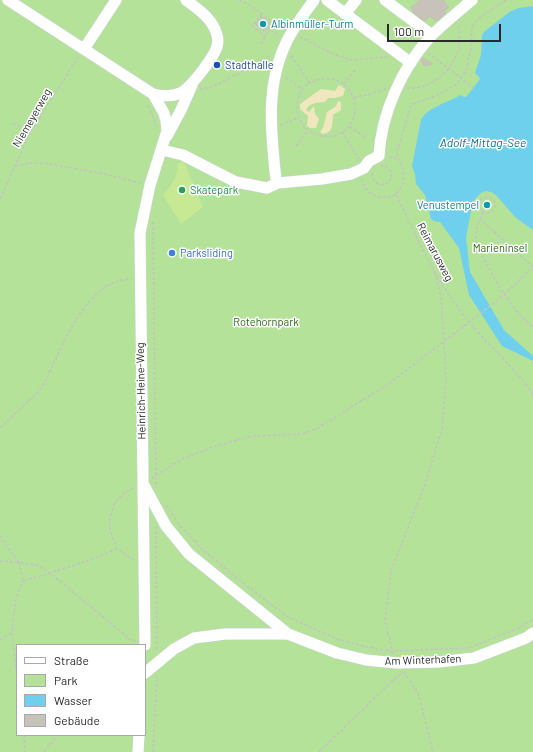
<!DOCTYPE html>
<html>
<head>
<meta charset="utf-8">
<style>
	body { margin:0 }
	#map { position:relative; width:533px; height:752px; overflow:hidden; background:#ebe4db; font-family:Barlow,sans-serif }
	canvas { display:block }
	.legend { position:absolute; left:16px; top:644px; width:130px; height:92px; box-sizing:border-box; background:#fff; border:1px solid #a9a9a9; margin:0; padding:5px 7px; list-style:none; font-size:12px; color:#292929 }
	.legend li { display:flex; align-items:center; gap:8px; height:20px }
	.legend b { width:20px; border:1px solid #a9a9a9 }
	.scale { position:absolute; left:387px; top:24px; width:114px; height:18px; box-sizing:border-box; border:2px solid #292929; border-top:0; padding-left:5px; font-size:12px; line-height:14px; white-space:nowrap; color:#292929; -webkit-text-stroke:3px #fff; paint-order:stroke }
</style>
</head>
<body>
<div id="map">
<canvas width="533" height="752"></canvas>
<ul class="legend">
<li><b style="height:5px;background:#fff"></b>Straße</li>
<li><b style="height:11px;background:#b4e298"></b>Park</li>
<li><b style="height:11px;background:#6fd0ed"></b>Wasser</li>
<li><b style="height:11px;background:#c7c2ba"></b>Gebäude</li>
</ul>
<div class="scale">100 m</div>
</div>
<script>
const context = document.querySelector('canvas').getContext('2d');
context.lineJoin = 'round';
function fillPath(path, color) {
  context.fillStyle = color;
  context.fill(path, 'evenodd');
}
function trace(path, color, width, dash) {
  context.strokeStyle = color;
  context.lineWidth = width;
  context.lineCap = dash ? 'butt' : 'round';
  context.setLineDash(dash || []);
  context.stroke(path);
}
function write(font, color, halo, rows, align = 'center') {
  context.font = font + ' Barlow,sans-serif';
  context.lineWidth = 3;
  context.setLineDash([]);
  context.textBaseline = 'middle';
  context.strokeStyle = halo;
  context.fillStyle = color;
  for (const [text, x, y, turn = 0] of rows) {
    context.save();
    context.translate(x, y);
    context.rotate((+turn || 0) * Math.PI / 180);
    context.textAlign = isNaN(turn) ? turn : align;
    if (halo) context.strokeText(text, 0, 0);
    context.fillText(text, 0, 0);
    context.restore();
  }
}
fillPath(new Path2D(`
	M0 0H533V752H0ZM17 645H145V735H17Z`), '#b4e298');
fillPath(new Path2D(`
	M339 85 345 89 343 96 334 98H328L325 102C317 103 310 102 306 110L309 112 314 106 315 114 319 119 316 128H310L307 126 308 116 300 109V104L321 89 335 91Z
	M338 101 341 102V110L333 115C332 124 334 132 323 134L320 132 323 128 327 112 336 106Z`), '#f0e7be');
fillPath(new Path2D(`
	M184 162 203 207 181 224 163 195C173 184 177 179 178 163Z`), '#c8e994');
fillPath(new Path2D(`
	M533 6V230L515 217 496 195 491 192 485 191 481 193 475 199 472 206 466 238 470 272 504 330 533 356V361L502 346 469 295 459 248 440 222 434 221 431 219 425 195 416 184 415 174 412 166 421 120C427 107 448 103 460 95L464 97 467 96 480 79 479 77 475 73 481 55 482 35 485 31 511 11 519 8Z`), '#6fd0ed');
const building = new Path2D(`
	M420 0H443L449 7 444 11 446 13 436 21 430 16 424 21 416 15 411 8Z
	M262 17 270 23 264 31 256 25Z
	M423 58 433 64 424 66 421 60Z`);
fillPath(building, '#c7c2ba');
trace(building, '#c7c0b5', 1);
const minor = new Path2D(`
	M8 0 153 94C162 96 172 97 180 93 191 88 213 58 217 47 218 43 218 38 217 35 213 19 198 9 186 0
	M327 0 411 63
	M385 0 432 35
	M345 14 356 0
	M84 49 116 0
	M167 136 181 110 192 85
	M162 150 183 155 214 171 236 182 267 188 278 183 322 179 351 174 364 168 369 161 379 156C381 114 402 68 430 37 443 24 458 12 472 0
	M278 183 276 180C271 133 265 85 287 41 294 26 305 13 314 0
	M144 485 166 526 189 554 288 634 337 653 366 660 397 663 439 662 474 658 526 638 533 633
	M145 645 140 233 150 185 167 131 166 121 164 113 153 94
	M145 673 174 649 194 638 225 634H288
	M138 752 139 735`);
trace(minor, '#d0d4e2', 12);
trace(new Path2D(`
	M239 0 248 4 274 23 270 29 279 36
	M506 0 483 15 474 23 472 28 471 48 466 71 456 85 435 96 415 103 411 106 397 152C397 157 399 160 401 164 406 174 404 186 396 194 417 238 437 283 468 321 488 345 516 369 533 394
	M262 14 252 26 265 36 270 29 267 27
	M300 37 335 55 351 60 387 57
	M261 44 265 36
	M428 53 474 88
	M291 56 310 83C356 61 373 129 331 136 324 137 315 135 308 130 296 121 293 101 303 89 304 87 307 85 310 83
	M286 77 302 89
	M344 84 355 70
	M200 88 201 89 211 87 252 67 271 55
	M407 88C431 91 454 69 459 47 460 39 459 32 458 25
	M354 98 387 89
	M148 106 154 118 157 129
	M13 123 31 131
	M280 125 299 118
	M350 126 364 137
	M342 132 359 159
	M296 146 308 130
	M389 157 399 159
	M15 166 31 163 50 164 101 173 141 183
	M372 173C372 189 393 188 391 172L387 167 381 165
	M362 179C364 194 383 203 396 194
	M479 205a8 8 0 1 1 16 0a8 8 0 1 1-16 0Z
	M0 199 31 131 79 56
	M480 219 483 212
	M153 222 156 488
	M0 428 36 394 43 386C60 352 85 278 132 279
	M152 478 182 459 215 446 253 436 301 434 316 429 387 385 494 303C508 292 520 279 533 267L480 219C476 227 475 234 476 243 478 250 482 256 486 262 498 286 512 310 533 327
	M166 505 178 523 200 547 239 580 288 617 339 640 367 647 391 651 468 648 519 628 533 619
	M156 526 157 650
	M0 536 8 548 19 562
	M117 549 90 560 50 573 36 565 19 562 23 581 50 573 132 641H137
	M134 560 117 549 110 530V517L114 504 124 493 135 487
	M0 561 19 562
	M0 640 12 632
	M393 654 385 621 391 571 426 481 442 429 446 379 441 296 435 273
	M404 672 418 693 433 752
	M17 676 12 632 16 599 23 581
	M24 735 25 752
	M44 752 58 735
	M153 752 157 676
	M319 752 390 683 403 672`), '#c3c3c3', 1.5, [3, 2]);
trace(minor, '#fff', 11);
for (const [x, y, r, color] of [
	[263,24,4,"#0f9aa8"],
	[217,65,4,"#1a4fb4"],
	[182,190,4,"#2e9e5b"],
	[487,205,4,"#0f9aa8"],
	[172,253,4,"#3f7fe0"]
]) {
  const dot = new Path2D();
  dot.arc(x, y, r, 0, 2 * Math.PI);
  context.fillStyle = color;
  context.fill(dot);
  trace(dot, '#fff', 1.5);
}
write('11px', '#0d838f', '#fff', [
	["Albinmüller-Turm",271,24],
	["Venustempel",479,205,"right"]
], 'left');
write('11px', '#164399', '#fff', [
	["Stadthalle",225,65]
], 'left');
write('11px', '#292929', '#fff', [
	["Niemeyerweg",32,118,-60],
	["Reimarusweg",435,252,62],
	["Heinrich-Heine-Weg",141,391,-91],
	["Am Winterhafen",423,660,-2]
]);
write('11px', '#27864d', '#fff', [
	["Skatepark",190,190]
], 'left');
write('11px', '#2d651b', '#fff', [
	["Marieninsel",500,248],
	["Rotehornpark",266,322]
]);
write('11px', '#366cbe', '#fff', [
	["Parksliding",180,253]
], 'left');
write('italic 12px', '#0f6d98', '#fff', [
	["Adolf-Mittag-See",483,143]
]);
</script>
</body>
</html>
